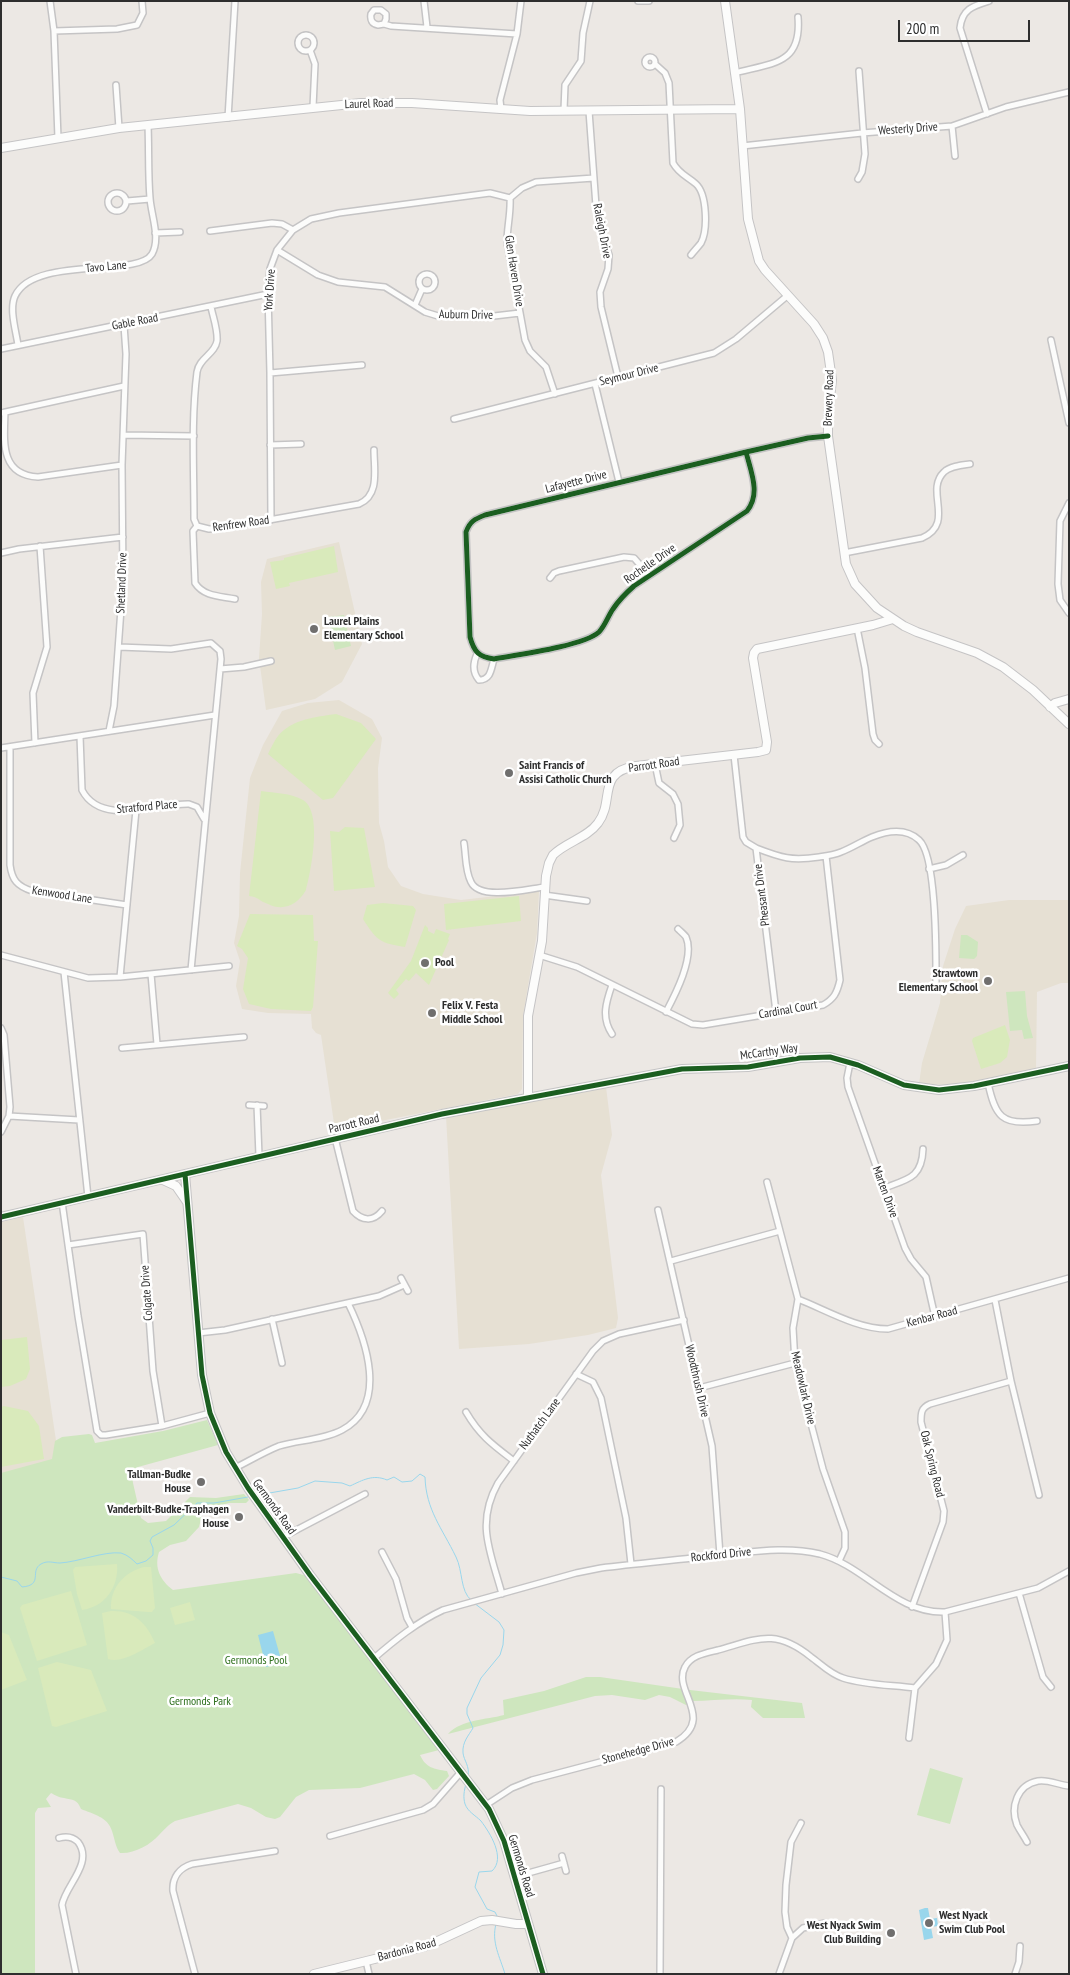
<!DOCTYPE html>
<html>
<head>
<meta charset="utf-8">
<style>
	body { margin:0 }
	#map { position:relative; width:1070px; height:1975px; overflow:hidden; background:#ece8e4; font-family:"PT Sans Narrow",sans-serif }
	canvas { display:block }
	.frame { position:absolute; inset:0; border:2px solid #2e2e2e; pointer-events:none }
	.scale { position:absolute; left:898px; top:20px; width:132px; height:22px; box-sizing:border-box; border:2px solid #2e2e2e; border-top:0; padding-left:6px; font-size:15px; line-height:18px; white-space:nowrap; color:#2e2e2e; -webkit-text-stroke:4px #fff; paint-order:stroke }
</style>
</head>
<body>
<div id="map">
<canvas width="1070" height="1975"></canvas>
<div class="frame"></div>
<div class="scale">200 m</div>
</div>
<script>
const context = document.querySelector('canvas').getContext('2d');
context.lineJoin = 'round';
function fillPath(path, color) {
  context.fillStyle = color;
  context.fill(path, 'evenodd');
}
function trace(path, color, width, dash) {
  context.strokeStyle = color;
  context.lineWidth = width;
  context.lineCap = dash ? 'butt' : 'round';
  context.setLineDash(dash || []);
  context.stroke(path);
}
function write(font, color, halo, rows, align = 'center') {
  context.font = font + ' "PT Sans Narrow",sans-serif';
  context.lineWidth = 5;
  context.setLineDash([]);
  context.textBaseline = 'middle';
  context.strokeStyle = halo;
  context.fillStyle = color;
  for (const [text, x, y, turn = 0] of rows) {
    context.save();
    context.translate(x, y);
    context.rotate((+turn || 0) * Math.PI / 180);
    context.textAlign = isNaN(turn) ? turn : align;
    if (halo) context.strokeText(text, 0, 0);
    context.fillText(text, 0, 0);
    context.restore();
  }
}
fillPath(new Path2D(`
	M339 542 362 644 342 682 315 699 266 710 259 658 262 614 261 582 267 559Z
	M339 700 372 719 382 738 378 768 379 823 384 841 388 867 401 886 423 894 461 900 539 891 537 933 523 1016 522 1089 518 1094 335 1130 321 1035 316 1033 312 1028 311 1014 268 1013 242 1009 236 986 240 961 234 943 239 916 240 873 250 778 263 745 282 711 308 703Z
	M1009 900H1069V983H1061L1037 992 1036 1069 954 1085 919 1084 922 1063 940 1003 943 966 955 929 966 906Z
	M606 1087 612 1135 601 1175 618 1318 616 1328 588 1335 529 1344 459 1349 446 1116Z
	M23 1217 59 1461 1 1475V1222Z`), '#e6e0d3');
fillPath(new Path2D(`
	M344 615 351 646 335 650 328 617Z
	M961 935H967L978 942 977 956 974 959 959 958Z
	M1025 991 1027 1016 1033 1038 1024 1039 1022 1030 1010 1031 1006 992Z
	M207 1420 218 1445 138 1467 134 1470 132 1476 133 1483 141 1518 148 1523 166 1521 190 1497 216 1498 244 1494 249 1500 246 1503H229L211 1508 202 1515 199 1527 186 1541 170 1545 159 1552C154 1568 160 1580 173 1590L296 1573 307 1576 439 1750 420 1755C426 1768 434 1769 447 1771L449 1776 437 1789 433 1790 425 1780 414 1774 360 1788 309 1790 296 1797 280 1817 275 1819 266 1817 251 1808 238 1804 175 1821C168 1825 165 1829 159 1835 150 1845 134 1854 120 1853 115 1846 115 1840 112 1831 108 1817 93 1814 81 1809 77 1799 73 1800 64 1798 60 1798 55 1795 51 1793L46 1799 51 1807 38 1808 35 1813V1974H1V1473L52 1459 55 1441 62 1437 89 1434 92 1435 95 1443 163 1431Z
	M586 1677H600L690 1690 802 1703 805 1718H763L751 1707 752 1700C731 1698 712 1701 692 1701L686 1705 670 1697 659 1695 645 1700 612 1695 595 1696 448 1734C462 1719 486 1720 504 1715L503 1700 544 1691Z
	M930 1768 963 1778 950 1824 917 1815Z`), '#cee6be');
fillPath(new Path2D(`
	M334 546 338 572 289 583 290 586 276 589 270 562 284 560V558Z
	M336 714 361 723 376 739 333 798 323 800 268 754C271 748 274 741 278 736 292 719 316 717 336 714Z
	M261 791C275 793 291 793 303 800 323 812 311 871 306 890 298 904 284 912 268 904 259 901 259 897 249 896Z
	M345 827 364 828 375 887 334 891 330 831 339 832Z
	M519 896 521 921 446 930 444 904Z
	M383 903 413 906 416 910 405 947C380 943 377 941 363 919L367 905Z
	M250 914 313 915 314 941H318L313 1007 311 1011 271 1009 249 1004 243 989 248 958 242 949 237 946Z
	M425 925 428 928V931L434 934 436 929 450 934 448 939 449 940 429 985 416 973 409 981 406 979 396 990 399 994 394 999 388 993 411 961Z
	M1005 1025 1010 1040 1007 1057 1000 1063 981 1069 972 1041 973 1038Z
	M27 1337 30 1369 26 1379 10 1386 1 1387V1340Z
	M4 1406 28 1411 39 1426 44 1459 1 1467V1407Z
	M117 1564C119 1587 105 1607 82 1610L77 1594 73 1570 75 1567Z
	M144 1567H151L155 1608 152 1612H148L111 1609C110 1588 124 1572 144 1567Z
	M71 1591 87 1645 37 1661 20 1608 22 1605Z
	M190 1602 195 1620 175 1625 170 1608Z
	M111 1611C133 1610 147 1623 155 1643 143 1649 122 1664 108 1659L102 1613Z
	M1 1632 9 1635 27 1680 1 1690Z
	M57 1662 91 1670 107 1711 56 1727 52 1726 38 1668Z`), '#d9eabb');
fillPath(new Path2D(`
	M273 1631 282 1663 266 1667 258 1635Z
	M925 1908H928L930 1919 937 1918 938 1926 931 1927 933 1938 924 1940 919 1910Z`), '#99d6ec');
trace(new Path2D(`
	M258 1495 298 1488 315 1481 342 1483 350 1486C363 1480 373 1474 387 1480L394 1477 402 1482 412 1481 420 1474 425 1477C426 1510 442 1528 456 1557 463 1571 460 1591 471 1600
	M1 1577 17 1581 22 1587C44 1585 29 1571 41 1564 48 1560 53 1563 60 1563 78 1562 104 1551 121 1553 128 1555 133 1560 137 1564L146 1561 153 1555V1548L150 1541 152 1537 174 1525 197 1503H214L248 1497
	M468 1776C470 1766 464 1761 463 1753 462 1742 469 1735 473 1728L467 1714V1708L481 1678 500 1655 503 1645 504 1630 499 1622 474 1603
	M466 1784C464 1791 463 1797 465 1804 468 1812 475 1815 481 1821 490 1833 506 1858 492 1871L479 1872 475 1887 487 1909 495 1912 497 1916
	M496 1924C491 1942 500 1957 505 1974`), '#99d6ec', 1);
const street = new Path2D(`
	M50 1 54 31 58 138
	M424 1 427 27
	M638 1H649
	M384 24 386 19V14L381 10H374L371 14C370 20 372 24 378 25L384 24 391 26 517 34
	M54 31 117 29 137 25 143 13 142 1
	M298 43a8 8 0 1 1 16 0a8 8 0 1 1-16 0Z
	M310 50 315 64 313 107
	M645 62a5 5 0 1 1 10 0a5 5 0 1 1-10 0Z
	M655 64 665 73 669 83 673 163C679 174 687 176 696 184 707 194 708 230 701 243 698 247 694 251 691 255
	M734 73C772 63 802 65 798 17
	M116 85 119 128
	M501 109 500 100 517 34 521 1
	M564 110 565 85 581 61 583 33 590 1
	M589 111 596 206 600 228 609 255 608 269 600 292 601 307 618 377
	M987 114 960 28C962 9 973 6 989 1
	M228 118 235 1
	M952 126 955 156
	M742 146 862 133 952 126 1006 107 1069 92
	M858 179 862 172 865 154 859 71
	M108 202a9 9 0 1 1 18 0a9 9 0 1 1-18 0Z
	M510 198C511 213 507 227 507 242L525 340 530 351 546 367 555 394
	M510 198 522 188 536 182 594 178
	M127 201 150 199
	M210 231 272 223 282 224 293 230
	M155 233 180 232
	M277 250 318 275 338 282 385 287 425 312 438 316H494L520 313
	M419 282a8 8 0 1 1 16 0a8 8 0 1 1-16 0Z
	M415 305 422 289
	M1051 340 1069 423
	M18 345C16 331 9 309 15 296 34 255 138 278 152 254 161 238 151 215 150 198 148 174 149 149 148 125
	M1 349 268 294
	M270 373 362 365
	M595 384 619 482
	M5 412C4 442 0 475 38 477L122 465
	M1 413 124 386
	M454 419 714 353 736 339 787 296
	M123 435 194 436
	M270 445 301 444
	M746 452C751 472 761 494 747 511L634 586C626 593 619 600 613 609 608 616 605 626 599 632 584 646 516 655 494 659 479 657 474 652 470 637L466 532C470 521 475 519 485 515L746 452 808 438 828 436
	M1069 503 1060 521 1058 584 1060 600 1069 613
	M271 520 270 373 268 294 270 269 277 250 293 230 311 219 339 213 490 193 510 198
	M197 526 194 519C194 470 191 420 197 372 199 358 215 354 217 341 218 330 213 317 211 307
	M197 526 209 529 224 528 359 504C380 495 374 470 374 450
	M197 526 193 531 195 583C204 597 221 596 235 599
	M1 553 19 549 123 537
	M844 553 922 538C956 523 924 491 944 472 950 466 962 465 970 464
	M550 578 554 573 559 571 624 557 634 558 649 575
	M857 628 865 668 873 734 875 740 879 744
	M119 647 171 649 211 643 220 651 221 659 191 970
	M477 654C473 663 472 672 479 680 491 680 491 669 494 659
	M220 669 244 667 271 661
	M109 731 114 706 123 581 122 465 126 354 124 325
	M80 736 82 790C101 827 157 803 189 804L197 807 204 819
	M35 743 33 693 47 647 40 546
	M10 747V865C12 880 17 886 32 891L127 905
	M1 748 215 715
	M734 755 743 837 746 842 756 848 776 1012
	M655 764 659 783 673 794 678 804 680 825 674 838
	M464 843C466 855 465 871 471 882 480 901 527 889 545 887
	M756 848C782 858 791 861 819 857 826 856 834 855 841 852 852 848 862 841 872 837 887 831 906 828 919 840 937 856 936 956 936 983
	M929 869 946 865 963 855
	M544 895 587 901
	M1 955 88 978 120 977 229 966
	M539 955 577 967 692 1024 703 1025 823 1005C834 999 837 993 840 980L826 856
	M64 972 88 1197
	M151 974 157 1044
	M120 977 136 810
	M612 985C606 1002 601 1018 612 1034
	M666 1012C675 995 695 957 686 937 684 934 680 931 678 929
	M1 1028 4 1035 10 1107 9 1116 1 1132
	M122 1048 244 1037
	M850 1063 847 1078 848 1087 905 1248 911 1259 926 1277 935 1317
	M988 1083C995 1116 1002 1126 1037 1121
	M249 1105 264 1106
	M257 1105 259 1156
	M9 1116 79 1120
	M335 1138 353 1211C362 1221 373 1222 382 1211
	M767 1182 798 1299 793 1328 795 1363 823 1469 845 1532V1548L839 1561
	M884 1188C908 1179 922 1178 923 1149
	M62 1202 78 1316 97 1431 101 1435H106L162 1426 210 1413
	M658 1210 712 1446 720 1555
	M68 1245 143 1234 153 1371 162 1426
	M671 1261 780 1231
	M401 1278 408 1291
	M798 1299C826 1310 857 1329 888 1329L1069 1278
	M995 1300 1011 1381 1039 1495
	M272 1319 282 1363
	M198 1333 225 1330 379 1296 404 1285
	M576 1374 593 1382 601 1398 626 1518 631 1564
	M699 1388 795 1363
	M466 1412C480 1436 493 1445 514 1461
	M235 1468C249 1461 264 1452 279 1446 299 1440 323 1440 342 1430 389 1405 366 1340 348 1303
	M283 1537 365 1494
	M382 1552 396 1579 407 1618 412 1627
	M1019 1593 1043 1677 1051 1687
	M502 1594C491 1553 475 1524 498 1483L593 1351 603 1341 619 1334 684 1320
	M912 1607 943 1522 944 1511 921 1422C921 1413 921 1408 930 1404L1011 1381
	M373 1659C395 1640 417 1622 443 1610L576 1573 601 1568C640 1563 679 1560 718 1555 752 1552 786 1546 820 1554 865 1566 896 1614 945 1612L1038 1588 1069 1571
	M909 1738 915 1688 936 1664 947 1640 945 1612
	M486 1805 512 1788 532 1780 676 1742C716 1718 672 1691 685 1667 691 1655 706 1653 718 1650 758 1639 775 1628 811 1657 821 1664 830 1674 843 1678 865 1685 891 1685 915 1688
	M330 1836 423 1810 433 1804 461 1772
	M59 1838C66 1836 73 1837 78 1842 94 1863 65 1886 62 1905L76 1974
	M1027 1842C1024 1836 1020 1831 1017 1825 1010 1807 1017 1785 1038 1781 1048 1779 1058 1785 1069 1786
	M562 1856 566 1871
	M514 1877 564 1863
	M792 1938 803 1928 825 1923
	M366 1961 369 1974
	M195 1974 173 1891C172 1878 179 1868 192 1864L275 1851
	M660 1974 661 1789
	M779 1974 792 1938 787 1927 785 1912 786 1885 791 1842 801 1823
	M1015 1974 1019 1962 1020 1946`);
const secondary = new Path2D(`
	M725 1 740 109 748 219 759 261 765 270 814 324 823 338 828 352 832 380 828 416V436L846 564 855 584 877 608 904 626 917 632 977 653 1003 667 1033 690 1069 724
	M1 148 119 128 361 103H412L530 111 740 109
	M1050 707 1055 703 1069 699
	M528 1098V1016L542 941 546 876 549 863 553 855C566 842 587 838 598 823 615 801 596 772 636 766L758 752 766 750 767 742 753 658 754 653 757 649 873 625 893 619
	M185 1174 202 1375 210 1413 226 1452 248 1488 310 1575 489 1809 504 1841 543 1974
	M163 1180 176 1186 187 1202
	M1 1217 442 1114 682 1069 748 1067 800 1058 830 1057 858 1065 904 1085 939 1090 974 1086 1069 1066
	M314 1974 427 1946 481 1921 492 1920 516 1924H528`);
trace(street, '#c5c4c5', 8);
trace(secondary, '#c5c4c5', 10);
trace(street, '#fcfcfb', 5);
trace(secondary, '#fcfcfb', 8);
trace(new Path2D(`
	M746 452C751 472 761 494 747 511L634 586C626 593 619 600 613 609 608 616 605 626 599 632 584 646 516 655 494 659 479 657 474 652 470 637L466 532C470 521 475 519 485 515L746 452 808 438 828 436
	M185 1174 202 1375 210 1413 226 1452 248 1488 310 1575 489 1809 504 1841 543 1974
	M1 1217 442 1114 682 1069 748 1067 800 1058 830 1057 858 1065 904 1085 939 1090 974 1086 1069 1066`), '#1b5e20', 5);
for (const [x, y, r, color] of [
	[314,629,5,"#706f6e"],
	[509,773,5,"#706f6e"],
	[425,963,5,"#706f6e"],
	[988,981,5,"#706f6e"],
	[432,1013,5,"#706f6e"],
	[201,1482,5,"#706f6e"],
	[239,1517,5,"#706f6e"],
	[929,1923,5,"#706f6e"],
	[891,1933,5,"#706f6e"]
]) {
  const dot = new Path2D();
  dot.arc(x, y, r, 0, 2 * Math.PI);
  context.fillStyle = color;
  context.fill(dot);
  trace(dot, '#fff', 2);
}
write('12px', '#2e2e2e', '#fff', [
	["Laurel Road",369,104,-2],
	["Westerly Drive",908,129,-4],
	["Raleigh Drive",602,231,79],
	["Tavo Lane",106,267,-5],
	["Glen Haven Drive",514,271,81],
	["York Drive",270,290,-86],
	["Auburn Drive",466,315,1],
	["Gable Road",135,322,-11],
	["Seymour Drive",629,375,-14],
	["Brewery Road",829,398,-88],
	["Lafayette Drive",576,482,-14],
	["Renfrew Road",241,524,-8],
	["Rochelle Drive",650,564,-35],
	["Shetland Drive",122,583,-88],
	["Parrott Road",654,765,-8],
	["Stratford Place",147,807,-5],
	["Kenwood Lane",62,895,9],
	["Pheasant Drive",762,895,-97],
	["Cardinal Court",788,1010,-10],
	["McCarthy Way",769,1052,-8],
	["Parrott Road",354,1124,-13],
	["Marten Drive",885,1192,70],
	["Colgate Drive",147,1293,-94],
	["Kenbar Road",932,1317,-15],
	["Woodthrush Drive",697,1381,77],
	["Meadowlark Drive",803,1388,77],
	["Nuthatch Lane",540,1424,-54],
	["Oak Spring Road",932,1464,76],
	["Germonds Road",274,1507,54],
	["Rockford Drive",721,1555,-6],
	["Stonehedge Drive",638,1751,-15],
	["Germonds Road",521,1866,73],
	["Bardonia Road",407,1950,-15]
]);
write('bold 12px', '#2e2e2e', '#fff', [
	["Laurel Plains",324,622],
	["Elementary School",324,636],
	["Saint Francis of",519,766],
	["Assisi Catholic Church",519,780],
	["Pool",435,963],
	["Strawtown",978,974,"right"],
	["Elementary School",978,988,"right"],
	["Felix V. Festa",442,1006],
	["Middle School",442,1020],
	["Tallman-Budke",191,1475,"right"],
	["House",191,1489,"right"],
	["Vanderbilt-Budke-Traphagen",229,1510,"right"],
	["House",229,1524,"right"],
	["West Nyack",939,1916],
	["Swim Club Pool",939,1930],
	["West Nyack Swim",881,1926,"right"],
	["Club Building",881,1940,"right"]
], 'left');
write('12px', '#2c6e1b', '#fff', [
	["Germonds Pool",256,1661],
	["Germonds Park",200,1702]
]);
</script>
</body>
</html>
